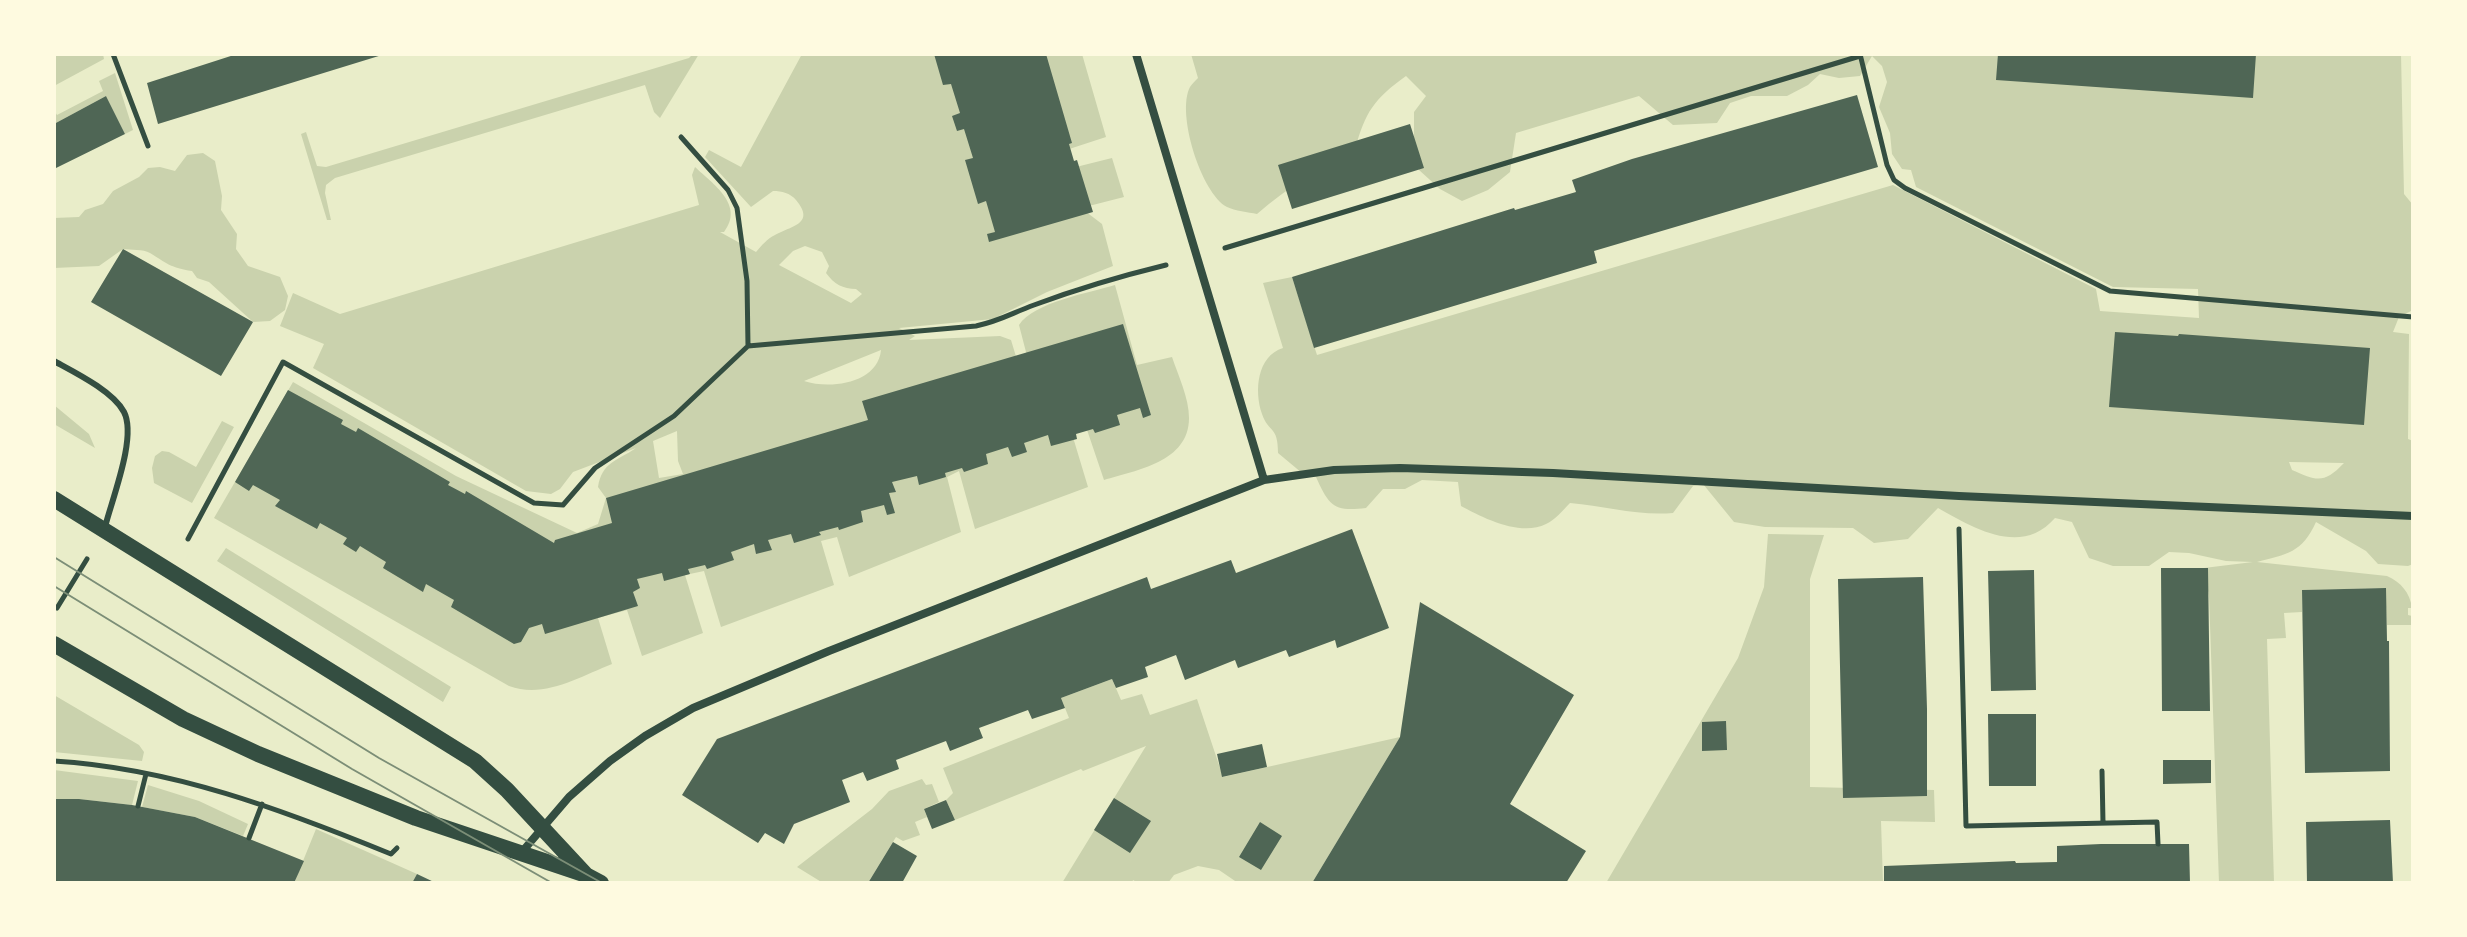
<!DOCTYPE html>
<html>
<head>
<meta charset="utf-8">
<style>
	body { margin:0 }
	#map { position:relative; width:2467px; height:937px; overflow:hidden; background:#e9edc9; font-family:"DM Sans",sans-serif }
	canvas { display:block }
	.frame { position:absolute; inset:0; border:56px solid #fefae0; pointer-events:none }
</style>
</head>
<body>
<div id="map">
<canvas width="2467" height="937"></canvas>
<div class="frame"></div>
</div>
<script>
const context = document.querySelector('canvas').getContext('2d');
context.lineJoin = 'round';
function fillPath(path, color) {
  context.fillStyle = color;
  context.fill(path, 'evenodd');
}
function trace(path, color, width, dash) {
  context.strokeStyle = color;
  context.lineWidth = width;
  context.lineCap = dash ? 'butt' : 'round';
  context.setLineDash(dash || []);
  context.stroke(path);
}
fillPath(new Path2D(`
	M54 54H103L104 59 54 86Z
	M693 54H699L660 118 654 112 645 85 335 178 326 185 325 193 331 220H327L301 134 306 132 317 166 326 167 689 58Z
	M802 54H1082L1106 137 1060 152 1076 167 1112 158 1124 197 1081 208 1102 224 1113 266 1047 292 993 319 899 328 915 336 909 340 1000 336 1011 340 1024 383 1033 379 1019 325C1034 302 1089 293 1115 285L1137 365 1172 357C1178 375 1189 398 1189 418 1189 462 1137 470 1104 480L1083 418 1069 424 1088 487 975 529 959 471 947 477 961 532 849 577 837 537 821 541 834 585 721 627 704 571 685 575 703 633 642 656 627 610 598 618 612 664C579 677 544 699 509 686L214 518 293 382 456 476 577 533 598 524 606 498 598 487C602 462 617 461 636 448L573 472 560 489 551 494 526 491 313 368 324 344 280 326 293 293 340 314 699 205 692 175 695 167C713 184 745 205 724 232H720L756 252C762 245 767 239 775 235 791 226 816 224 796 200 790 193 782 191 773 191L751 207 705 157 709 150 741 167ZM805 246 822 252 829 266 826 273C834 284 843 289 856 289L862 294 851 303 779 265 793 251ZM881 350C878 383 831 390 804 381ZM677 431 678 461 683 474 659 478 653 441Z
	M1191 54H2401L2404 194 2413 205V310L2399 317 2393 332 2409 334 2408 439 2413 441V564L2408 566 2378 564 2366 551 2316 522C2302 553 2287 554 2257 562L2387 576C2401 582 2410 593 2412 608H2408V615L2412 616V625H2387L2385 588 2302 590V612L2284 613 2286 638 2267 639 2274 883H2219L2209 596 2204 568 2253 562 2226 561 2189 553 2169 552 2149 566H2113L2089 558 2072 522 2055 518C2021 557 1974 528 1938 508L1908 539 1874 543 1853 528 1765 527 1734 522 1703 484 1693 486 1673 513C1638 516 1605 506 1570 503 1563 510 1555 520 1546 524 1521 537 1483 518 1461 506L1458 482 1422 480 1405 489H1383L1366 508C1334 512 1329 506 1316 477L1302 473 1278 453C1278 425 1269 434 1262 414 1254 391 1257 356 1283 348L1263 283 1292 277 1317 355 1893 185 2096 289 2100 311 2199 318 2198 289 2113 287 1916 187 1911 170 1902 169 1892 154 1890 133 1879 107 1887 82 1882 66 1872 56 1860 76 1839 78 1820 74 1808 85 1787 96H1751L1730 103 1717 123 1673 125 1639 96 1516 133 1510 172 1488 190 1462 201 1440 189 1419 170 1414 141V112L1426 96 1406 76C1374 99 1365 112 1355 150 1319 168 1288 187 1257 214 1248 212 1235 211 1227 207 1201 193 1176 113 1190 87 1192 84 1195 81 1198 78ZM2289 462 2343 463H2344C2324 484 2317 481 2292 470Z
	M115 73 133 130 125 134 106 96 54 124V110L57 115 103 91 99 81Z
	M203 153 215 161 222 196 221 210 237 234 236 249 248 266 280 277 288 296 285 310 270 321 253 322 209 282 197 278 192 271C171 268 166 263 150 253 143 249 131 250 123 249L99 266 54 268V218L79 217 85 210 103 204 113 191 139 177 148 168 160 167 175 171 187 155Z
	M54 405 89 434 95 448 54 424Z
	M222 421 234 427 192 503 154 483 152 468 155 456 162 451 169 452 196 467Z
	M1768 534 1824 535 1810 579V787L1934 790 1935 822 1881 821 1883 883H1606L1738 658 1764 587Z
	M226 548 451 687 443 702 217 561Z
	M1112 679 1121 700 1142 694 1150 715 1197 699 1223 777 1400 737 1312 883H1238L1219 870 1198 866 1174 875 1168 883H1138L1133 880 1132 883H1062L1146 746 1083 771 1081 769 955 820 946 800 953 793 943 768 1069 718 1061 698Z
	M54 695 139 745 144 752 142 761 54 752Z
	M54 770 138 781 132 805 79 799H54Z
	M922 779 926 785 932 784 939 802 924 809 927 817 915 822 920 835 903 841 896 837 868 883H823L797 867 872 809 889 791Z
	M148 785 199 801 248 824 243 836 195 817 142 807Z
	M316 829 417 874 412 883H294Z`), '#cad2ad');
fillPath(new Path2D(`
	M237 54H382V55L158 124 147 83Z
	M934 54H1046L1072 143 1069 144 1074 161 1077 160 1093 212 989 242 987 234 995 232 986 201 978 204 965 160 973 158 964 129 957 131 952 116 960 113 951 84 943 85Z
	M1998 54H2256L2253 98 1996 80Z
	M1857 95 1878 167 1594 251 1597 263 1314 348 1292 277 1514 208 1515 210 1576 192 1572 180 1632 159Z
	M106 96 125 134 54 169V124Z
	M1410 124 1424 168 1292 209 1278 165Z
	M123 249 253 322 221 376 91 302Z
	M1123 324 1151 415 1143 418 1140 408 1117 415 1120 425 1095 433 1093 429 1076 434 1077 439 1051 446 1048 435 1024 443 1027 452 1012 457 1008 447 986 454 988 464 964 472 962 468 945 473 946 477 919 485 917 476 892 482 896 492 889 493 895 513 887 515 884 505 861 511 863 522 839 530 838 527 819 532 821 535 794 543 791 534 768 540 772 550 756 554 754 544 731 552 734 560 707 569 705 565 688 569 690 574 664 581 662 573 637 579 640 588 633 592 638 606 545 634 542 624 529 628 521 642 514 644 451 607 454 600 426 584 423 592 383 568 386 562 360 546 356 552 343 544 347 538 320 523 317 529 275 506 280 500 253 485 249 491 235 482 288 390 343 420 341 424 356 432 358 428 450 482 448 485 465 494 466 491 554 543 555 540 612 523 606 498 868 420 862 401Z
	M2115 332 2178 336 2179 334 2370 348 2364 425 2109 407Z
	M1352 529 1389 628 1337 648 1335 640 1289 657 1286 650 1238 668 1235 660 1185 680 1176 655 1145 667 1148 677 1116 688 1112 679 1061 698 1065 708 1032 719 1028 710 979 728 983 738 950 751 946 741 896 760 899 769 867 781 863 772 842 780 850 802 794 824 784 844 765 833 758 843 682 795 717 739 1147 577 1151 589 1231 560 1236 573Z
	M2161 568H2208L2210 711H2162Z
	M2034 570 2036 690 1991 691 1988 571Z
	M1923 577 1927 709V796L1843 798 1838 579Z
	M2386 588 2387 641H2389L2390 771 2305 773 2302 590Z
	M1420 602 1574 695 1510 804 1586 851 1566 883H1312L1400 737Z
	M1988 714H2036V786H1989Z
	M1726 721 1727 750 1702 751V722Z
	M1262 744 1267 767 1222 777 1217 754Z
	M2163 760H2211V783L2163 784Z
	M1114 798 1151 821 1130 853 1094 830Z
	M54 799H79L132 805 195 817 304 861 294 883H54Z
	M946 800 955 820 932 829 924 809Z
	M2390 820 2393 883H2307L2306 822Z
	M1260 822 1282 836 1261 870 1239 857Z
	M893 842 917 856 902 883H868Z
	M2101 844H2189L2190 883H1884V866L2015 861 2016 863 2057 862V846Z
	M417 874 436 883H412Z`), '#4f6655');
trace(new Path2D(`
	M113 54 148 146
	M1860 54 1887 165 1894 180 1905 188 2110 291 2413 317
	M681 137 728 190 737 208 747 281 748 346 976 326C1000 321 1012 313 1034 305 1077 289 1121 276 1166 265
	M1225 248 1860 56
	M1959 529 1966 826 2157 822 2158 844
	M188 539 283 362 534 503 563 505 595 468 674 416 748 346
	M57 608 87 559
	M54 761C172 768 283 810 391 854L397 848
	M2102 771 2103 823
	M138 806 146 774
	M249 838 262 804`), '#344e41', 5);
trace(new Path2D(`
	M54 361C74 372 113 391 124 412 137 437 112 499 105 527`), '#344e41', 6);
trace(new Path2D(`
	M1136 54 1264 480
	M521 853 569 797 610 761 645 736 693 708 829 651 1264 480 1334 470 1400 468 1553 473 1959 496 2413 516`), '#344e41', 8);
trace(new Path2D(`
	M54 499 475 761 507 790 586 875
	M54 644 183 719 258 754 416 818 586 875 601 883`), '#344e41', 16);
trace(new Path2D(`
	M54 557 379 758 602 883
	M54 586 352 769 552 883`), '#7c8e77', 2);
</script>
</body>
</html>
